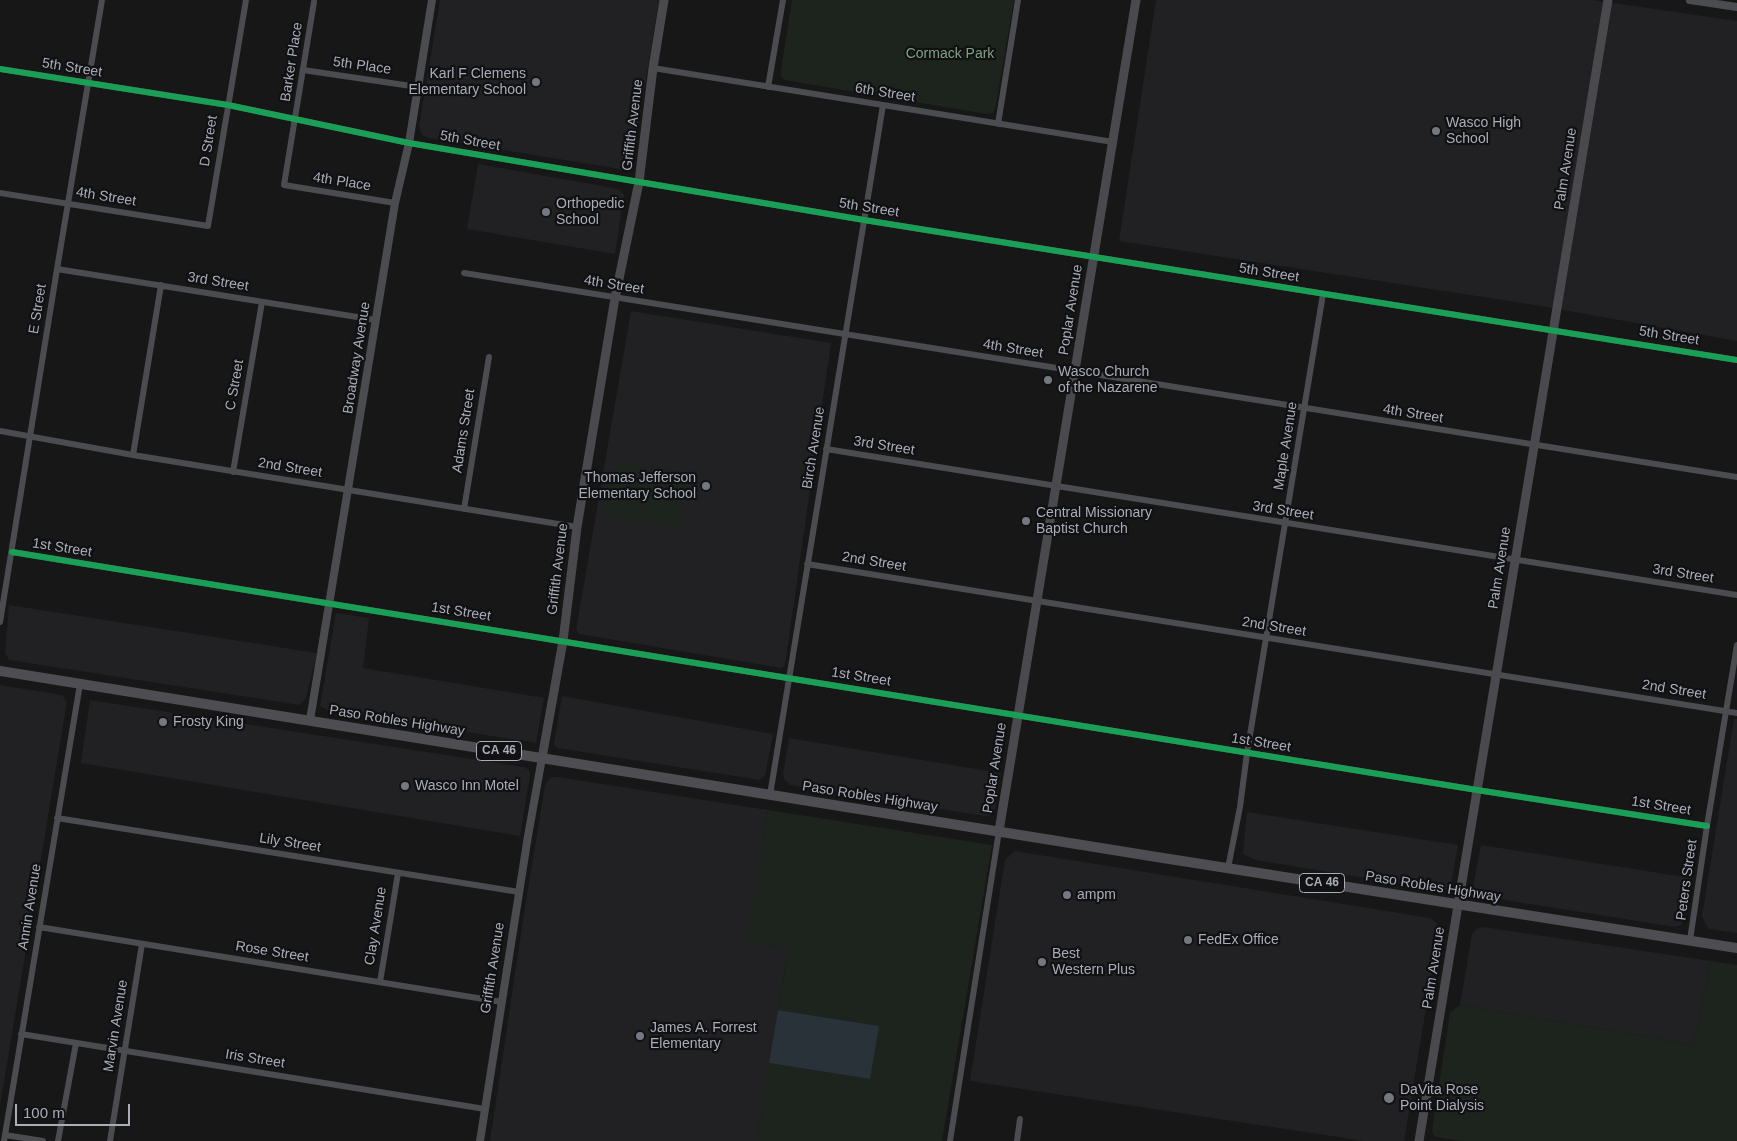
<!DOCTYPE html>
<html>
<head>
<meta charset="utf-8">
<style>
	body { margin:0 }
	#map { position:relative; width:1737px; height:1141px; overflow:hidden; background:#171717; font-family:Arial,sans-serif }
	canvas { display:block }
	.scale { position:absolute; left:15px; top:1104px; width:115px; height:22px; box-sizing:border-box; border:2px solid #a8adb8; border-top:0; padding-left:6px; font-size:15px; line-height:18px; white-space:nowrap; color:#a8adb8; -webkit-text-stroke:4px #111113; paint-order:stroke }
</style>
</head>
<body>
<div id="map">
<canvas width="1737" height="1141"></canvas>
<div class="scale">100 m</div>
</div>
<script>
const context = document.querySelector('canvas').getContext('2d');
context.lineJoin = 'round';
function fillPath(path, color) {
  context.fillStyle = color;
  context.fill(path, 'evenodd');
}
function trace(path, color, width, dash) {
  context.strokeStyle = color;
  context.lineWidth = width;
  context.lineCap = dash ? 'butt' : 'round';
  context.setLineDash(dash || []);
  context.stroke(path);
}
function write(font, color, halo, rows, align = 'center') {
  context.font = font + ' Arial,sans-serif';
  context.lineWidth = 4.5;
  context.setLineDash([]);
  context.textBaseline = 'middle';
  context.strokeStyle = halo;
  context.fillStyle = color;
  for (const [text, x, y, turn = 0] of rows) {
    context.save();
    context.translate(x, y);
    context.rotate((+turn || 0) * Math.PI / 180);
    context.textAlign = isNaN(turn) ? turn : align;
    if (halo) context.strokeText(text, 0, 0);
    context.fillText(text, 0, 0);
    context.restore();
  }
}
fillPath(new Path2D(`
	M440 0H659L633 158 628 167 620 169 429 138 422 135 419 126Z
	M1156 0H1593L1737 21V341L1535 305 1119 241Z
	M478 164 619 189 624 195 615 254 467 229Z
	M631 311 831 343 785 665 781 668 579 634 576 630Z
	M9 605 317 653 306 698 300 705 9 660 5 653Z
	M336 613 369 618 363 668 544 698 536 743 328 710 320 706Z
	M0 685 62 695 67 702 0 1106Z
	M562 696 773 734 765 776 760 780 557 748 554 744Z
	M90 700 524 767 529 770 530 775 520 836 81 763Z
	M1734 719H1737V933L1708 929 1702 916Z
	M789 738 1001 773 995 809 991 815 985 816 790 785 784 779 783 774Z
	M553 777H558L768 810 748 941 788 948 757 1141H490L525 907 545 786 549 779Z
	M1247 812 1458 845 1451 885 1444 891 1256 860 1243 854Z
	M1481 845 1691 878 1684 920 1681 925 1675 927 1480 896 1473 886Z
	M1015 851 1430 918 1436 923 1439 930 1404 1141H1364L970 1081 1005 860Z
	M1483 927 1711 961 1694 1045 1460 1005 1472 934 1476 929Z`), '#212123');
fillPath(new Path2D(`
	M792 0H1014L995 110 992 113 986 114 785 80 781 76V70Z
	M613 462 688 474 678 529 603 516Z
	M768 810 992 845 942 1141H757L769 1063 870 1079 878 1026 778 1010 788 948 747 941Z
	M1711 961 1737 965V1141H1461L1435 1137 1432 1131 1450 1013 1460 1005 1694 1045Z`), '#1d241e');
fillPath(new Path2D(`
	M778 1010 879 1026 870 1079 769 1063Z`), '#2a3239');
trace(new Path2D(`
	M314 2 284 185 395 203
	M653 68 1113 142
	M0 69 228 105 409 143 864 220 1737 360
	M303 70 418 87
	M768 87 783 0
	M998 124 1018 0
	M0 193 208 226 246 0
	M57 269 376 320
	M464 273 1737 477
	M0 431 133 455 577 527
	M826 449 1737 595
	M133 455 161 285
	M233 472 262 302
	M464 509 489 357
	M12 552 1477 790 1707 826
	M807 564 1737 713
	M0 622 57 269 102 0
	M770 795 883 105
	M57 818 519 892
	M1228 868 1240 807 1247 753 1323 294
	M39 927 502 1002
	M1690 940 1707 826 1737 645
	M380 982 398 873
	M21 1034 485 1109
	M5 1135 43 1141
	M4 1141 80 684
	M58 1141 76 1043
	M110 1141 142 944
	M950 1141 999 831
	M1017 1141 1020 1119`), '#4b4c50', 6);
trace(new Path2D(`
	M1690 0 1737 7
	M310 720 395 203 409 143 432 0
	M480 1141 528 836 542 758`), '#4b4c50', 8);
trace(new Path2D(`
	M542 758 563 641 577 527 615 298 639 182 653 68 664 0
	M999 831 1136 0
	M1419 1141 1608 0`), '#4a4a4e', 9);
trace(new Path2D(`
	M0 671 1163 858 1737 948`), '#4e4e52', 10);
trace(new Path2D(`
	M0 69 228 105 409 143 864 220 1737 360
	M12 552 1477 790 1707 826`), '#1a9f57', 6);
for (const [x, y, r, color] of [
	[536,82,5,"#757880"],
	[1436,131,5,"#757880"],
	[546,212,5,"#757880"],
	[1048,380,5,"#757880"],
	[706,486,5,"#757880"],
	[1026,521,5,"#757880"],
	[163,722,5,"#757880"],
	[405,786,5,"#757880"],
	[1067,895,5,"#757880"],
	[1188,940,5,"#757880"],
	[1042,962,5,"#757880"],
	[640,1036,5,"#757880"],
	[1389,1098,6,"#757880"]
]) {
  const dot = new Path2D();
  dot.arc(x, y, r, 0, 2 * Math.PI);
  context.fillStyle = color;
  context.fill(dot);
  trace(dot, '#111113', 2);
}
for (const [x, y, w] of [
	[499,751,45],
	[1322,883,45]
]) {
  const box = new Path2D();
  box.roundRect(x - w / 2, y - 9.5, w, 19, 4);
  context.fillStyle = '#111113';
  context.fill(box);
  trace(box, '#a8adb8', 1);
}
write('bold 12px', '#a8adb8', null, [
	["CA 46",499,751],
	["CA 46",1322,883]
]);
write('14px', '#7fa381', '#111113', [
	["Cormack Park",950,54]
]);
write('14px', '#a8adb8', '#111113', [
	["Barker Place",292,62,-81],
	["5th Place",362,66,8],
	["5th Street",72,68,9],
	["6th Street",885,93,9],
	["Griffith Avenue",633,125,-83],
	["D Street",209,141,-81],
	["5th Street",470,141,10],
	["Palm Avenue",1566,169,-81],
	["4th Place",342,182,9],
	["4th Street",106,197,9],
	["5th Street",869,208,9],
	["5th Street",1269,273,9],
	["3rd Street",218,282,9],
	["4th Street",614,285,9],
	["E Street",38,309,-81],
	["Poplar Avenue",1071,310,-81],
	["5th Street",1669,336,9],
	["4th Street",1013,349,9],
	["Broadway Avenue",357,358,-81],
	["C Street",235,385,-80],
	["4th Street",1413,414,9],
	["Adams Street",464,431,-81],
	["3rd Street",884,446,9],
	["Maple Avenue",1286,446,-81],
	["Birch Avenue",814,448,-81],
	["2nd Street",290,468,9],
	["3rd Street",1283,511,9],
	["1st Street",62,548,9],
	["2nd Street",874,562,9],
	["Palm Avenue",1500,568,-81],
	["Griffith Avenue",558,569,-83],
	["3rd Street",1683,574,9],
	["1st Street",461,612,9],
	["2nd Street",1274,627,9],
	["1st Street",861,677,9],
	["2nd Street",1674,690,9],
	["Paso Robles Highway",397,721,9],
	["1st Street",1261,743,9],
	["Poplar Avenue",995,768,-81],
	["Paso Robles Highway",870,797,9],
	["1st Street",1661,806,9],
	["Lily Street",290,843,9],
	["Peters Street",1687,880,-82],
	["Paso Robles Highway",1433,887,9],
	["Annin Avenue",30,907,-81],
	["Clay Avenue",376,926,-81],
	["Rose Street",272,952,9],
	["Griffith Avenue",493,968,-81],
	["Palm Avenue",1434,968,-81],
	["Marvin Avenue",116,1026,-81],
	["Iris Street",255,1059,9]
]);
write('14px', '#a8adb8', '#111113', [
	["Karl F Clemens",526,74,"right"],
	["Elementary School",526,90,"right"],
	["Wasco High",1446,123],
	["School",1446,139],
	["Orthopedic",556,204],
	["School",556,220],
	["Wasco Church",1058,372],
	["of the Nazarene",1058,388],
	["Thomas Jefferson",696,478,"right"],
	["Elementary School",696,494,"right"],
	["Central Missionary",1036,513],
	["Baptist Church",1036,529],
	["Frosty King",173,722],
	["Wasco Inn Motel",415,786],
	["ampm",1077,895],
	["FedEx Office",1198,940],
	["Best",1052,954],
	["Western Plus",1052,970],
	["James A. Forrest",650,1028],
	["Elementary",650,1044],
	["DaVita Rose",1400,1090],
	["Point Dialysis",1400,1106]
], 'left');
</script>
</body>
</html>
